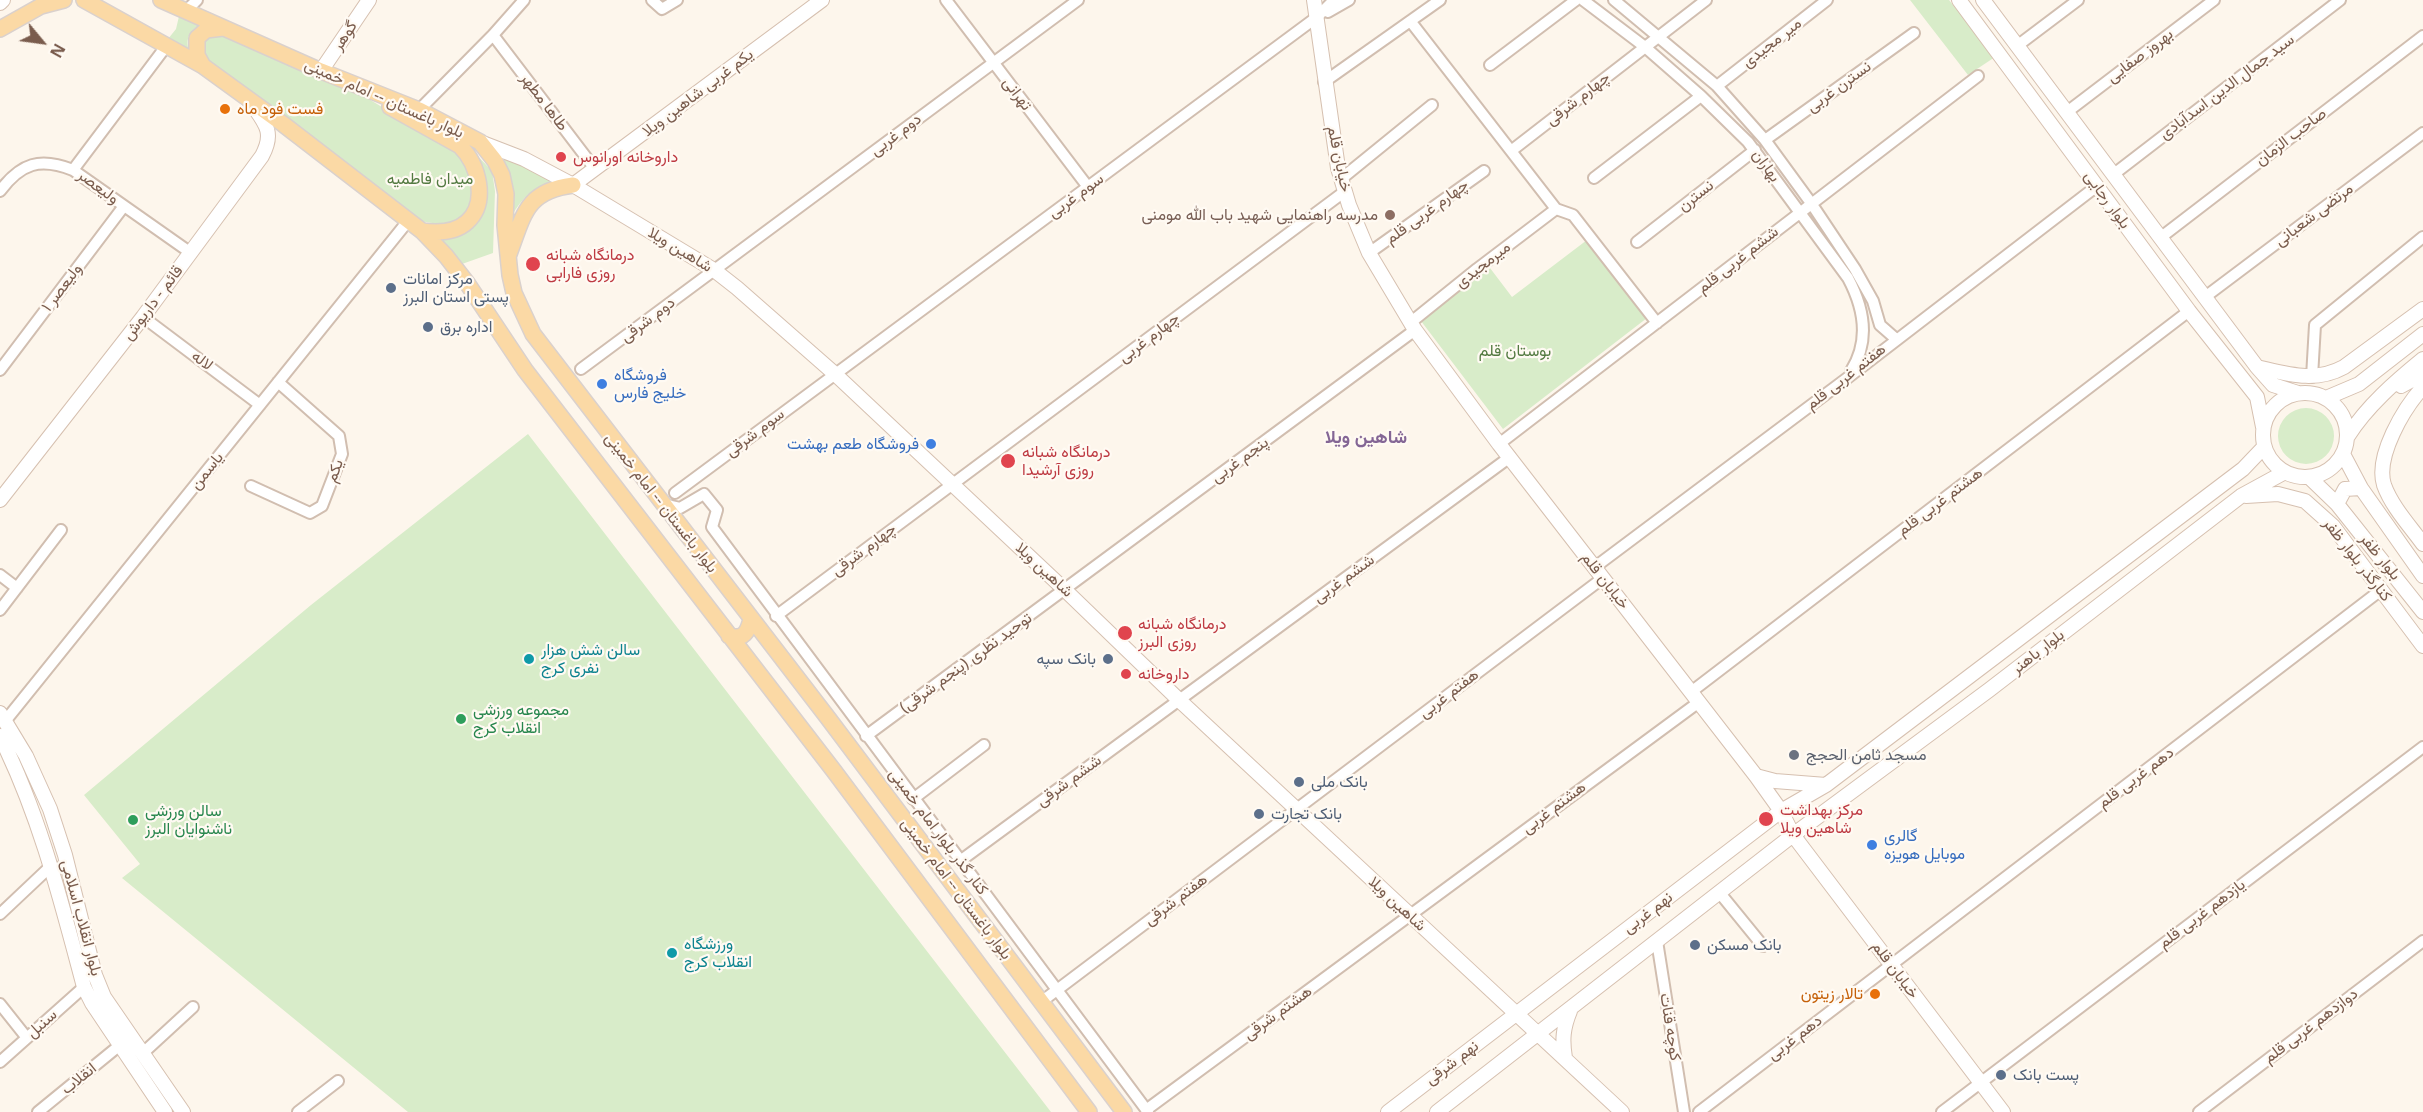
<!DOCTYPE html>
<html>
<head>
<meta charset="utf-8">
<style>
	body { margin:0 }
	#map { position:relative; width:2423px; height:1112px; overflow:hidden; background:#fdf6ec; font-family:"Noto Sans",sans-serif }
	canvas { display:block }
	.north { position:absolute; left:12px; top:12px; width:60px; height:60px; -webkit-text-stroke:4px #fffaf3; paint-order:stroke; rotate:119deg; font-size:16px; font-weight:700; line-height:24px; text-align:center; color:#7a5c4d }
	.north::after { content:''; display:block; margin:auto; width:21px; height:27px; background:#7a5c4d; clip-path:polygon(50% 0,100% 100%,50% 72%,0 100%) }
</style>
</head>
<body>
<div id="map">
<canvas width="2423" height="1112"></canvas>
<div class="north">N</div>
</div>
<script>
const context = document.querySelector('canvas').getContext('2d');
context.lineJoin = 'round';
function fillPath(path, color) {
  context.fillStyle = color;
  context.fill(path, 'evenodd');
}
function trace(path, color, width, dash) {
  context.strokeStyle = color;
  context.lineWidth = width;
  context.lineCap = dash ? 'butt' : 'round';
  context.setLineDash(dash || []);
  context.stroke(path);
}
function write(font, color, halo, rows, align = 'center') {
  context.font = font + ' "Noto Sans",Vazirmatn,sans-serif';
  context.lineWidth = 4.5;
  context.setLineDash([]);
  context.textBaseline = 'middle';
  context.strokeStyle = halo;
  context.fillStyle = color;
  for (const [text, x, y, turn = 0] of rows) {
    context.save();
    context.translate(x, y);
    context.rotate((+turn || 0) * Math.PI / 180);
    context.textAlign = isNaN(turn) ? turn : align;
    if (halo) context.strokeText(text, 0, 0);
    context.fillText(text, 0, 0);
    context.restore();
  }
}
fillPath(new Path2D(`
	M1910 0H1949L1995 57 1968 75Z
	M180 12 204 24C190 28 185 38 189 51L168 39 176 29Z
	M220 33 359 93 395 115 448 145 469 165 473 197 468 210 457 222 444 225 420 221 208 60 202 54 203 36Z
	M470 148 492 171 495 191 493 253 462 264 438 239C457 239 466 228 479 215Z
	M500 155 556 181C535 186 525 195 514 212L512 183Z
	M1587 240 1647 318 1503 429 1421 321 1490 268 1512 297Z
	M2278 436a28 28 0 1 1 56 0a28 28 0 1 1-56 0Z
	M528 434 1051 1112H408L122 878 140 864 84 795 311 605Z`), '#d8ecc9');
const street = new Path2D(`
	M652 0 662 9 677 0
	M946 0 1088 187
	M1583 0 1645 47 1701 96 1748 142 1848 278C1864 308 1870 341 1851 371
	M1614 0 1717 86 1765 140 1811 203 1855 269 1873 301 1880 325 1896 339
	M186 11 197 0
	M1328 12 1349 0
	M1411 22 1556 209 1573 215 1657 323
	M493 35 595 169
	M2017 46 2078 0
	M1490 65 1576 0
	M1324 82 1440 0
	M1717 86 1827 0
	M419 110 493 35 524 0
	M2067 112 2214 0
	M1765 140 1914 33
	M1511 151 1706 0
	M73 170 167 45
	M2114 174 2340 0
	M1594 178 1701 96
	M1341 179 1432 105
	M0 191C21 163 40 157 73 170L191 253
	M2160 238 2423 36
	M1637 242 1755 150
	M1369 253 1484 171
	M2205 297 2423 133
	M143 317 260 405
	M1410 323 1477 269 1556 209
	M581 369 1078 0
	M0 370 124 206
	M2312 377 2315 325 2423 237
	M1499 444 1978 76
	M251 486 310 513 322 506 342 454 339 436 278 382
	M675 493 1317 17 1334 0
	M662 504 680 508 704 494 717 510 712 527 1148 1112
	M1595 567 1846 379 2097 186
	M0 575 17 588
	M0 610 61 530
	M776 616 1344 192
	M1691 692 2189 311
	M6 720 408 221
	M866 736 1415 330
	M913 799 984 745
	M960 861 1510 457
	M1719 892 1763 946
	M0 914 52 865
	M1657 941 1684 1112
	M1041 1002 1603 578
	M0 1004 27 1038
	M143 1053 193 1007
	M0 1062 84 987
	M1146 1110 1699 702
	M38 1112 120 1045
	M298 1112 338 1081
	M1699 1112 2381 590
	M1942 1112 2423 747
	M2199 1112 2423 941`);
const secondary = new Path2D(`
	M1314 0 1338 168 1349 205 1369 253 1415 330 1499 444 1756 776 1781 811 1793 835 2003 1112
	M1959 0 2189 311 2257 397 2263 427
	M1983 0 2257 367 2273 385 2298 393
	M0 3 3 0
	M321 71 369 0
	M480 142 524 159 573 185 714 270 737 288 835 374 1065 590 1179 700 1622 1112
	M573 185 822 0
	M2257 367C2288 374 2315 383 2344 367L2423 309
	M2401 386 2423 374
	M2423 387C2404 408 2375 456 2384 485 2392 507 2410 526 2423 544
	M2263 435a42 42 0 1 1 84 0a42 42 0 1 1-84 0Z
	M2326 398 2359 384 2423 334
	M2348 436C2367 406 2396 381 2423 359
	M2343 454 2361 488 2423 576
	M2309 477 2337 504 2423 612
	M2246 496 2278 494 2305 501 2333 526 2423 646
	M0 500 143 317 262 156C275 132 265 123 251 103
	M2337 504 2345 489 2361 488
	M0 713 26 756 50 809 65 855 95 975 104 997 183 1112
	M0 736C40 816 61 901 84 987L92 1003 165 1112
	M1756 776 1775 781 1826 785
	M1565 1058C1562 1040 1563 1028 1570 1011
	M1388 1112 1781 811 1826 785 2243 469 2264 447
	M1437 1112 1793 835 1989 690 2241 496 2285 472`);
const primary = new Path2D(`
	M84 0 203 66 283 124 422 231 446 256 467 283 525 370 834 771 1089 1112
	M161 0 321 71 419 110 480 142 495 161 502 175 506 194 505 225 510 275 514 293 533 334 828 718 1124 1112
	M0 29 41 6 64 0
	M203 66 197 55V38L206 30 223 28
	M390 107 460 146C478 164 489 202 467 222 455 233 437 233 422 231
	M509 254C524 214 526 191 573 185
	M729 636C744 640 748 632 751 619`);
trace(street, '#d1beb0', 14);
trace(secondary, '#d6c0b0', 16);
trace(primary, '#dad1cd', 18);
trace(street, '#fff', 10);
trace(secondary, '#fff', 14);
trace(primary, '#fbd9a5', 15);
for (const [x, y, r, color] of [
	[225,109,6,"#e8710a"],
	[561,157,6,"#e0444e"],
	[1390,215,6,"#8d6e63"],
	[533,264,8,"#e0444e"],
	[391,288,6,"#5c6f8a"],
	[428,327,6,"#5c6f8a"],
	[602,384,6,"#3f7fe0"],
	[931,444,6,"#3f7fe0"],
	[1008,461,8,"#e0444e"],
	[1125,633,8,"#e0444e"],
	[529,659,6,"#0f9aa8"],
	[1108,659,6,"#5c6f8a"],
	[1126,674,6,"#e0444e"],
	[461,719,6,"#2e9e5b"],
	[1794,755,6,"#6b7280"],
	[1299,782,6,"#5c6f8a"],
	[1259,814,6,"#5c6f8a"],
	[1766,819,8,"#e0444e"],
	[133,820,6,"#2e9e5b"],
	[1872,845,6,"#3f7fe0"],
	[1695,945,6,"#5c6f8a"],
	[672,953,6,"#0f9aa8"],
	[1875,994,6,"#e8710a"],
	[2001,1075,6,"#5c6f8a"]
]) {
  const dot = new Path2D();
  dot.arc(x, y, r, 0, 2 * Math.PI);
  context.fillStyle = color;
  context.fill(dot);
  trace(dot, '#fffaf3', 2);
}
write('16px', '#7a5c4d', '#fffaf3', [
	["گوهر",345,36,-56],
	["میر مجیدی",1772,43,-38],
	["بهروز صفایی",2140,56,-37],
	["نسترن غربی",1839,87,-36],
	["سید جمال الدین اسدآبادی",2227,87,-37],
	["یکم غربی شاهین ویلا",698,93,-37],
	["تهرانی",1017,94,53],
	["بلوار باغستان -- امام خمینی",384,99,24],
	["چهارم شرقی",1578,99,-38],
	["طاها مطهر",544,102,53],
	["دوم غربی",896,135,-37],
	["صاحب الزمان",2291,137,-37],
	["خیابان قلم",1339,159,78],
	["بهاران",1766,166,54],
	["ولیعصر",98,187,36],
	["سوم غربی",1076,196,-36],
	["نسترن",1696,196,-38],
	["بلوار رجایی",2107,200,54],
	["چهارم غربی قلم",1427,212,-36],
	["مرتضی شعبانی",2314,215,-37],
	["شاهین ویلا",680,250,31],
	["ششم غربی قلم",1738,260,-38],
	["میرمجیدی",1483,265,-38],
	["ولیعصر ۱",62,288,-53],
	["قائم - داریوش",153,303,-53],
	["دوم شرقی",648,320,-37],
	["چهارم غربی",1149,338,-37],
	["لاله",202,361,37],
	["هفتم غربی قلم",1846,377,-38],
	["سوم شرقی",755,433,-37],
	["پنجم غربی",1240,460,-36],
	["یاسمن",207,471,-51],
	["یکم",335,471,-70],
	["هشتم غربی قلم",1940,502,-37],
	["بلوار باغستان -- امام خمینی",661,503,52],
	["چهارم شرقی",864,550,-37],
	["بلوار ظفر",2380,557,51],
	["کنارگذر بلوار ظفر",2357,560,52],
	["شاهین ویلا",1044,570,43],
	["ششم غربی",1344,579,-36],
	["خیابان قلم",1605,581,52],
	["بلوار باهنر",2038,652,-38],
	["توحید نظری (پنجم شرقی)",966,663,-36],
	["هفتم غربی",1449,694,-37],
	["دهم غربی قلم",2136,778,-37],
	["ششم شرقی",1069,781,-36],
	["هشتم غربی",1554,808,-37],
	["کنار گذر بلوار امام خمینی",938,832,53],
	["بلوار باغستان -- امام خمینی",956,889,53],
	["هفتم شرقی",1176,900,-37],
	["شاهین ویلا",1397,904,43],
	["نهم غربی",1648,913,-37],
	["یازدهم غربی قلم",2202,914,-37],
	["بلوار انقلاب اسلامی",81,918,75],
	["خیابان قلم",1895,970,53],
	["هشتم شرقی",1278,1013,-36],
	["سنبل",42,1024,-42],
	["دوازدهم غربی قلم",2311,1026,-37],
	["کوچه قنات",1670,1027,81],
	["دهم غربی",1795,1038,-37],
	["نهم شرقی",1452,1063,-37],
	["انقلاب",79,1079,-39]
]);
write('16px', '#c56008', '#fffaf3', [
	["فست فود ماه",237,109],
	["تالار زیتون",1863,994,"right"]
], 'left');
write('16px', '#be3a42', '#fffaf3', [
	["داروخانه اورانوس",573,157],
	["درمانگاه شبانه",546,255],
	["روزی فارابی",546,273],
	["درمانگاه شبانه",1022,452],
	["روزی آرشیدا",1022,470],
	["درمانگاه شبانه",1138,624],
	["روزی البرز",1138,642],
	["داروخانه",1138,674],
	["مرکز بهداشت",1780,810],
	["شاهین ویلا",1780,828]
], 'left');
write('16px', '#537a41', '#fffaf3', [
	["میدان فاطمیه",430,179],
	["بوستان قلم",1515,351]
]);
write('16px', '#785e54', '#fffaf3', [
	["مدرسه راهنمایی شهید باب الله مومنی",1378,215]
], 'right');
write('16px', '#4e5e75', '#fffaf3', [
	["مرکز امانات",403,279],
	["پستی استان البرز",403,297],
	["اداره برق",440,327],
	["بانک سپه",1096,659,"right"],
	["بانک ملی",1311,782],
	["بانک تجارت",1271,814],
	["بانک مسکن",1707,945],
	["پست بانک",2013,1075]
], 'left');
write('16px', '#366cbe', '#fffaf3', [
	["فروشگاه",614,375],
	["خلیج فارس",614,393],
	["فروشگاه طعم بهشت",919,444,"right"],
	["گالری",1884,836],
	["موبایل هویزه",1884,854]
], 'left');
write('16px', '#0d838f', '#fffaf3', [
	["سالن شش هزار",541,650],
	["نفری کرج",541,668],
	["ورزشگاه",684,944],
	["انقلاب کرج",684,962]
], 'left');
write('16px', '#27864d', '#fffaf3', [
	["مجموعه ورزشی",473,710],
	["انقلاب کرج",473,728],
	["سالن ورزشی",145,811],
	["ناشنوایان البرز",145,829]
], 'left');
write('16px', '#5b616d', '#fffaf3', [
	["مسجد ثامن الحجج",1806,755]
], 'left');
write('bold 18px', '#846695', '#fffaf3', [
	["شاهین ویلا",1366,438]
]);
</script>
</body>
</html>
